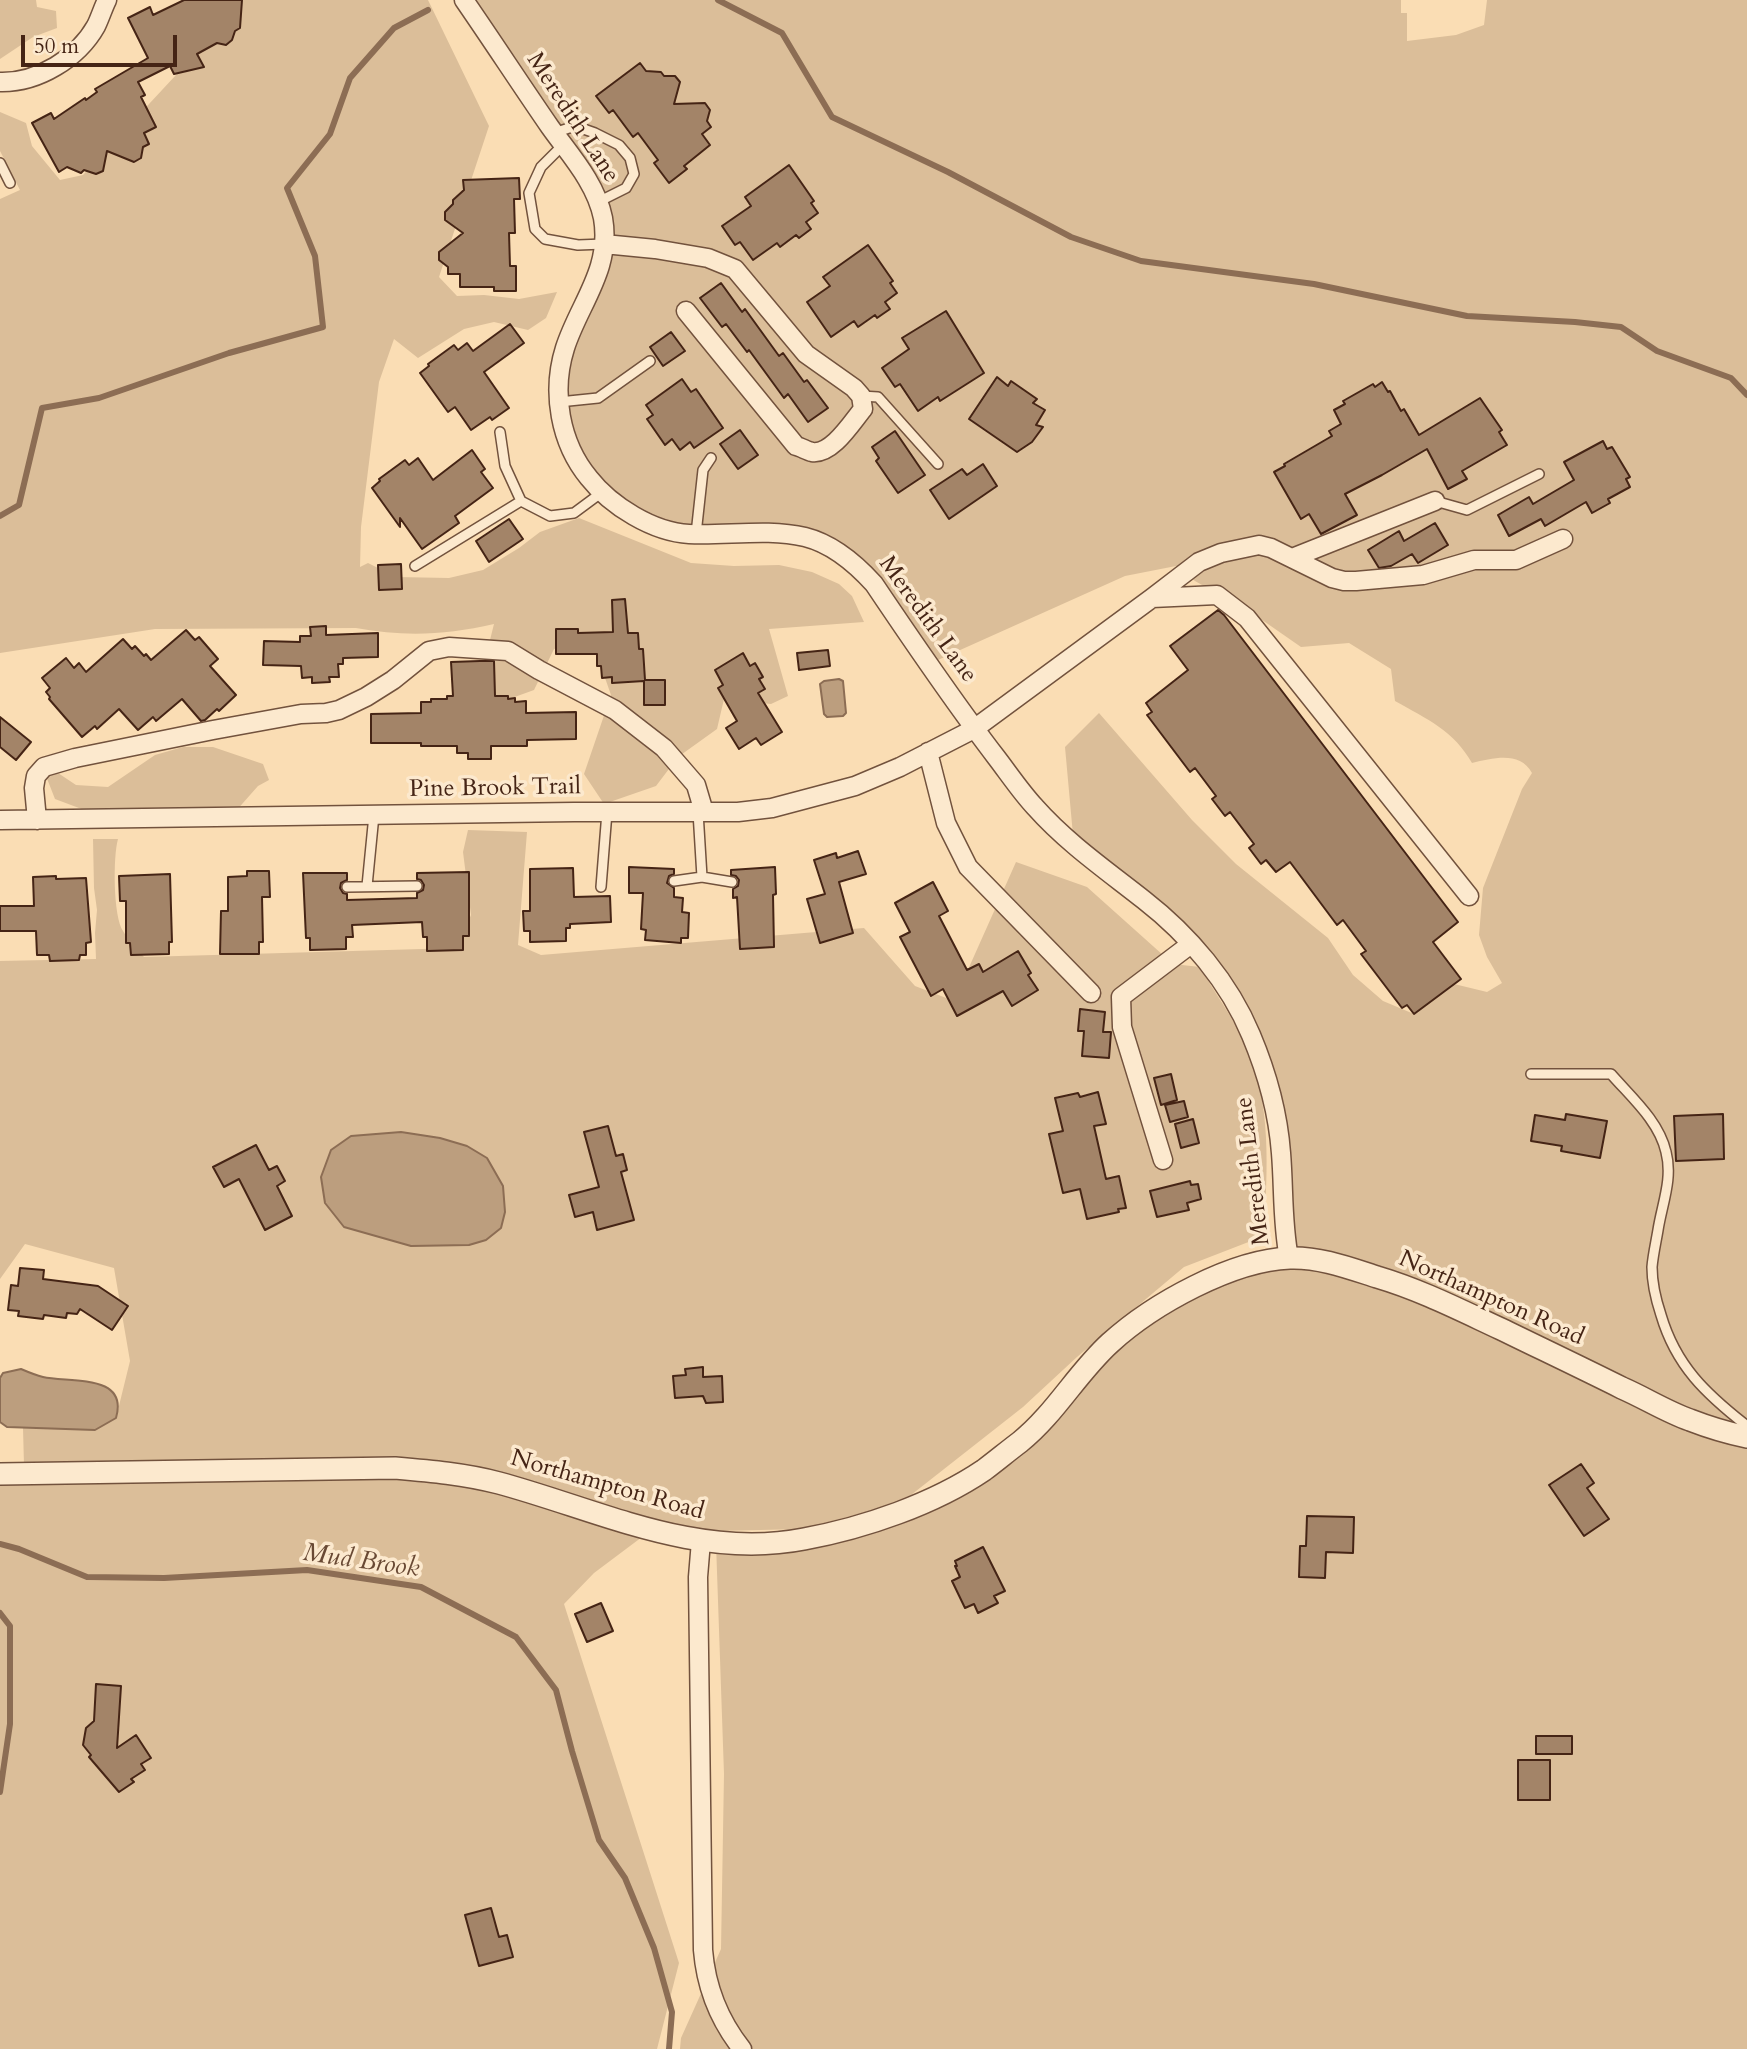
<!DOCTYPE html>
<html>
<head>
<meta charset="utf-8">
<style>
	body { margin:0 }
	#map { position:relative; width:1747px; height:2049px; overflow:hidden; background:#faddb4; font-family:Cardo,serif }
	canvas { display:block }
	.scale { position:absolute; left:21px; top:35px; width:156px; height:32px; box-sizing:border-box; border:4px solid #452415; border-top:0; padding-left:9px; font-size:21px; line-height:24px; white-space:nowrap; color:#452415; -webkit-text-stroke:5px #fce9ce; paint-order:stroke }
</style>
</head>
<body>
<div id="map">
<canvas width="1747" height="2049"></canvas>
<div class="scale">50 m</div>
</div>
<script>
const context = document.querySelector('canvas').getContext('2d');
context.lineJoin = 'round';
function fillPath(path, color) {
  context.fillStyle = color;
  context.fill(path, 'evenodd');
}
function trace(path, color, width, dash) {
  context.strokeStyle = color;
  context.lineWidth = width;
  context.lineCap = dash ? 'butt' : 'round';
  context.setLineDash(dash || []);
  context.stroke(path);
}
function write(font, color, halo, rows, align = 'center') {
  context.font = font + ' Cardo,serif';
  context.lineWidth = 7;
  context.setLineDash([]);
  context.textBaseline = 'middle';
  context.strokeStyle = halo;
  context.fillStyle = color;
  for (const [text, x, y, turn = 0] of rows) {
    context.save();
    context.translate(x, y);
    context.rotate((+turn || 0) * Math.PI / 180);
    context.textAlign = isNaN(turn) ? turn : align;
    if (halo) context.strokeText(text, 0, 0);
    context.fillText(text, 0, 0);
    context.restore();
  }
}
fillPath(new Path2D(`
	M0 0H36L37 7 56 11 57 28 33 37 0 59Z
	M232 0H428L489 126 439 277 457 296 484 295 519 299 557 292 546 318 528 330 494 322 464 329 418 358 394 339 379 382 361 527 360 567 368 563 396 577 449 578 483 570 519 548 540 532 579 518 691 563 734 566 779 565 812 572 839 584 852 596 864 622 769 629 788 696 771 704 724 699 717 729 678 757 656 786 604 804 584 774 611 695 597 655 574 643 554 649 534 690 487 707 478 688 494 624C446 635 405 637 356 628L155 629 0 653V199L20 190 0 151V112L26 123 32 146 60 180 83 175 202 47Z
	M470 0H1401V13H1407V41L1456 35 1484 25 1487 0H1747V2049H680L681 2038 721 1949 724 1774 716 1543 801 1540 984 1470 1153 1309 1289 1258 1285 1237 1265 1071 1207 961 1074 846 1065 747 1099 713 1192 820 1236 864 1328 938 1353 975 1383 1001 1414 1014 1454 984 1487 992 1502 983 1487 957 1479 935 1483 888 1522 789 1532 773C1520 751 1494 758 1472 763 1454 731 1427 719 1395 701L1391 669 1349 643 1301 647 1255 615 1195 581 1176 566 1125 576 929 664 874 584 815 540 687 534 634 516 576 459 559 383 595 284 603 219Z
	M183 747H213L263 764 269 780 258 786 235 812 87 811 55 799 46 776 55 771 76 785 108 787 155 755Z
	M468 830 527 832 518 945 541 955 864 928 915 986 954 1001 1016 862 1087 887 1173 964 1200 967C1214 992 1232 1016 1244 1041 1273 1104 1267 1169 1264 1236L1184 1267 1077 1357 1023 1407 911 1495 873 1510 802 1529 719 1531 641 1521 439 1464 24 1465 23 1428 95 1430 116 1418 130 1361 114 1268 25 1244 0 1279V961L96 959 95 933 97 910 94 888 93 839H118C113 856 113 916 123 931 128 940 137 949 144 957L457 948 471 915 463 852Z
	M395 1468 650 1531 594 1573 564 1604 679 1963 657 2049H0V1474Z`), '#dbbe99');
const water = new Path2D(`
	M839 679 843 681 846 713 843 716 827 717 824 714 820 684 824 681Z
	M401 1132 440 1138 467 1146 487 1158 503 1186 505 1212 501 1228 486 1240 469 1245 411 1246 344 1227 325 1203 321 1177 331 1150 351 1136Z
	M21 1369C28 1372 35 1375 43 1377 69 1383 129 1373 116 1418L95 1430 7 1427 0 1422V1378L3 1373Z`);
fillPath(water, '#bc9e7e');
trace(water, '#8c6d54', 2);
trace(new Path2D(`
	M718 0 782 33 832 117 948 172 1071 237 1141 261 1314 284 1467 316 1575 322 1621 327 1657 351 1731 378 1747 395
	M0 516 19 505 42 408 99 398 229 353 323 327 315 256 287 188 330 134 350 78 394 28 428 10
	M0 1544 19 1549 87 1577 164 1578 307 1570 421 1587 516 1637 556 1690 572 1751 599 1840 625 1878 654 1948 672 2012 669 2049
	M0 1613 10 1626V1724L0 1792`), '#8c6d54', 6);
const building = new Path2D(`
	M184 0H242L240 28 235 31 232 40 226 45 217 43 197 54 204 67 174 74 170 66 138 82 145 95 141 97 156 127 144 133 149 144 143 147 141 158 134 162 107 151 103 171 96 174 84 170 81 173 67 167 59 172 32 123 51 113 54 119 85 98 86 100 97 92 95 89 148 58 128 18 150 7 153 15Z
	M640 63 646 71 661 72 664 76H675L680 82 674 104 705 103 710 110 707 121 711 127 702 134 710 145 684 166 687 169 669 183 654 163 658 160 638 133 633 137 613 110 609 113 596 96Z
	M789 165 814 201 811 203 818 213 806 222 811 229 799 238 796 235 780 247 777 243 753 260 740 242 735 245 722 226 751 206 745 197Z
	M519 178 520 199H514L515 233H509L510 266H516V291H494V287H460V274H448V267L439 260V252L463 233 445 220V212L453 204V200L464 190 463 180Z
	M868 245 893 281 890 283 897 293 885 302 890 309 877 318 875 315 858 327 854 321 831 337 807 302 830 286 823 277Z
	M721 283 742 312 745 309 779 356 783 353 804 382 807 380 828 408 808 422 788 394 784 398 749 350 747 352 726 324 722 327 700 298Z
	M946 311 984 373 940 401 938 397 918 411 900 384 895 387 882 368 909 349 902 338Z
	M510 324 524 343 484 372 509 408 492 420 490 417 471 430 455 407 448 412 420 373 429 366 428 364 454 345 458 350 467 343 473 351Z
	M671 332 685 351 663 366 650 347Z
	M997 377 1008 386 1011 381 1037 399 1033 403 1045 410 1036 425 1043 427 1032 442 1017 452 969 419Z
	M682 379 691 392 696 389 723 428 694 448 690 442 680 450 672 439 665 445 647 419 653 415 646 405Z
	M1382 382 1388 392 1390 391 1401 411 1404 409 1419 435 1480 398 1502 430 1499 432 1507 445 1462 471 1467 479 1448 489 1427 449 1382 475 1345 494 1357 515 1321 534 1309 514 1301 519 1274 472 1285 466 1284 464 1332 436 1329 431 1341 424 1334 410 1345 404 1343 401 1373 384 1375 387Z
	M740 430 758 455 738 469 720 444Z
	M895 431 925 475 898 493 876 461 879 458 872 447Z
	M1603 441 1607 449 1612 447 1630 477 1626 479 1630 487 1608 499 1610 503 1592 513 1586 502 1545 526 1541 519 1509 536 1498 515 1529 497 1533 504 1574 480 1564 462Z
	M472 450 485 469 481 472 493 488 455 516 459 523 422 549 400 518V527L372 488 380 481 379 479 405 460 409 465 418 458 433 480Z
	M983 464 997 486 949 519 930 490 962 469 967 475Z
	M509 519 523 539 489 562 476 541Z
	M1435 523 1448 545 1418 563 1412 554 1391 566 1379 568 1368 550 1399 531 1404 541Z
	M401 564 402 589 379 590 378 565Z
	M625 599 628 633H638L639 649H643L645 680H665V705H644V681L612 683V677L602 678 601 666H597V654H556V629H578V633L613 632 612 600Z
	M1218 610 1224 615 1458 922 1433 942 1461 979 1414 1014 1407 1005 1402 1008 1361 954 1366 951 1343 920 1337 925 1290 862 1276 872 1266 860 1261 864 1249 848 1254 844 1230 812 1225 816 1212 799 1216 796 1195 768 1190 772 1147 715 1152 712 1146 703 1188 670 1170 646Z
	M326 626V635L378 633V657L343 658V664H338L339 677H329L330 682 312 683V677L302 678 301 666 263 665 264 641 300 642V636H311L310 627Z
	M186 630 195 640 199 637 218 659 210 666 236 695 219 711 217 709 205 720 201 721 182 699 156 721 153 717 138 730 119 709 97 729 95 726 82 737 49 699 50 697 46 692 50 688 42 678 66 658 74 668 79 663 86 672 123 639 132 649 135 646 144 656 146 654 151 660Z
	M828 650 830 666 799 670 797 653Z
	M743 653 750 666 755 663 763 677 759 679 765 689 758 693 782 732 761 745 756 738 739 749 726 728 737 721 718 688 723 685 715 670Z
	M480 661H494L495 696H508V699L515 698V702L526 701V713L576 712V739L527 740V746H491V759H468V753H457V746H421V743H371V714L421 713V702H431V699H447V696H453L451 662Z
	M0 717 31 742 16 760 0 747Z
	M858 851 866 874 839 882 853 933 820 943 807 899 825 894 814 860 836 853 837 858Z
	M629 867 674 869V874L669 876 667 883 674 888V897L683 898 682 912 689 913 688 938H681V943L645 940 646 930 641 929 643 893H629Z
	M775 867 776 894 773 895 774 947 740 949 737 897 733 898V889L738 886 739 880 736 876 731 875V870Z
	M573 868 574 897 610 896 611 922 570 924V928H566V941L530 942V931H524L523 911H530V869Z
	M247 871H269L270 897H262L263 942H259V954H220L221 911H228V877L247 876Z
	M469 872V936H463V950L427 951V937H423L422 922 352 925 353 937H346V949L310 950V938H306L303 873H347V880L341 883 340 888 343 893 347 894V900L417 898V893L423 890 424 885 421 880 417 879V873Z
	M170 874 172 942H169V954L131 955 130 943H126V901H120L119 876Z
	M56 876V879L86 878 91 942 86 943V955H80L79 960 50 961 49 955H37L36 931H0V906H34L33 877Z
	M933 882 948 911 939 916 967 970 979 964 983 972 1018 951 1031 973 1028 975 1038 990 1012 1006 1003 991 957 1016 943 989 931 996 900 937 910 932 895 903Z
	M1080 1009 1105 1012 1103 1032H1111L1109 1058 1082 1056 1084 1031H1078Z
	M1171 1074 1177 1100 1161 1105 1154 1078Z
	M1098 1092 1106 1124 1094 1126 1106 1179 1119 1176 1126 1208 1118 1209 1119 1212 1087 1219 1080 1189 1063 1193 1049 1134 1063 1131 1055 1098 1078 1093 1080 1097Z
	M1184 1101 1188 1117 1170 1122 1165 1105Z
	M1566 1114 1607 1121 1600 1158 1561 1151 1562 1146 1531 1141 1535 1115 1565 1120Z
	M1723 1114 1724 1159 1676 1161 1674 1116Z
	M1193 1119 1199 1143 1181 1148 1175 1124Z
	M608 1126 616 1156 623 1154 627 1170 621 1172 634 1220 597 1230 593 1212 575 1217 569 1195 599 1187 584 1132Z
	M256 1145 269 1170 277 1166 285 1181 277 1186 292 1216 265 1230 239 1179 224 1187 213 1167Z
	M1190 1181 1191 1185 1198 1184 1201 1199 1187 1203 1189 1210 1157 1217 1150 1191Z
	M20 1268 44 1270 43 1279 98 1286 128 1306 112 1330 80 1309 77 1314 67 1313 66 1318 44 1315 43 1319 18 1316 19 1311 8 1310 11 1285 18 1286Z
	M703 1367V1377L722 1376 723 1402 706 1403 703 1396 675 1398 673 1376 686 1375 685 1369Z
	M1581 1464 1594 1483 1587 1488 1609 1519 1584 1536 1549 1485Z
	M1307 1516 1354 1517 1353 1553 1326 1552 1325 1578 1299 1577 1300 1546H1306Z
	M983 1547 1005 1591 994 1596 998 1603 978 1613 974 1604 965 1608 952 1581 960 1577 955 1566H957L955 1561Z
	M601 1603 613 1631 587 1642 575 1614Z
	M96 1684 121 1686 117 1748 136 1735 151 1758 141 1764 145 1770 131 1779 134 1782 119 1792 89 1757 91 1755 83 1745 86 1728 94 1721Z
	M1536 1736H1572V1754H1536Z
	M1518 1760H1550V1800H1518Z
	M491 1908 499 1937 507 1935 513 1957 479 1966 465 1915Z`);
fillPath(building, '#a38468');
trace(building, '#452415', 2);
const service = new Path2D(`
	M554 133 575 126 595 133 619 145 630 158 634 174 626 188 598 202
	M563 145 541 167 529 193 535 229 545 239 578 245 604 244
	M0 163 10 183
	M861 396 878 397 938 464
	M559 402 598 398 650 361
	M500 432 505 466 521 501
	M1435 501 1467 510 1539 474
	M696 534 703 470 711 458
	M415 566 521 501 550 516 574 513 601 493
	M698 812 702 877
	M674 881 702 877 732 882
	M367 886 374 815
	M347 887 417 886
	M601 887 607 812
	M1531 1074H1611C1631 1097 1659 1121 1666 1152 1673 1179 1662 1204 1658 1230 1656 1242 1653 1255 1652 1267 1652 1283 1656 1300 1661 1315 1676 1366 1706 1394 1747 1426`);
const minor = new Path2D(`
	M464 0C493 42 521 85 550 127 570 155 596 183 603 218 612 269 579 304 565 348 551 392 560 443 589 478 611 506 653 532 689 534 727 536 767 528 805 537 833 544 855 563 874 584 913 642 953 701 996 757 1009 774 1021 792 1035 807 1067 843 1106 870 1144 900 1189 935 1229 982 1251 1035 1267 1073 1278 1113 1281 1153 1284 1189 1282 1223 1289 1258
	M0 82C38 83 78 58 96 26 100 18 103 8 107 0
	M604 244 655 249 708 258 735 269 806 354 854 388 861 396 863 409C852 422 832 455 812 452 807 451 801 447 796 446L686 311
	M1292 558 1435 501
	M1152 598 1217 595 1247 618 1469 896
	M928 752 946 823 968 867 1091 993
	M0 820 574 812H738L772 808 855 786 900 767 974 729 1152 598 1199 562 1221 553 1259 545 1271 548 1332 578 1344 581H1356L1423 575 1474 560H1516L1563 539
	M37 820 34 788 36 776 44 767 75 758 213 730 301 714 326 713 339 710 366 697 393 680 429 651 449 647 508 651 539 670 615 710 664 748 696 785 704 812
	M1163 1160 1122 1027 1121 997 1191 944
	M701 1541 698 1577 703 1950C706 1987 719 2020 742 2049`);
const tertiary = new Path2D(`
	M0 1474 395 1468C430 1471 465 1474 499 1483 599 1510 697 1560 804 1539 864 1528 934 1504 984 1470 996 1461 1008 1451 1020 1442 1055 1414 1077 1373 1110 1343 1153 1304 1232 1260 1290 1258 1320 1257 1349 1268 1377 1277 1421 1290 1460 1310 1501 1329 1542 1349 1582 1368 1622 1388 1645 1398 1667 1412 1690 1420 1708 1427 1728 1433 1747 1437`);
trace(service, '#72523d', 12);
trace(minor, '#72523d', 21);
trace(tertiary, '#72523d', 24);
trace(service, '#fce9ce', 9);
trace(minor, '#fce9ce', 18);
trace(tertiary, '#fce9ce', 21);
write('24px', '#452415', '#fce9ce', [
	["Meredith Lane",572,118,57],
	["Meredith Lane",927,620,54],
	["Pine Brook Trail",495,789,-1],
	["Meredith Lane",1254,1171,-97],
	["Northampton Road",1491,1299,24],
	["Northampton Road",607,1486,16]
]);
write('italic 26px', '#694934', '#fce9ce', [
	["Mud Brook",361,1562,8]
]);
</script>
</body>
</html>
